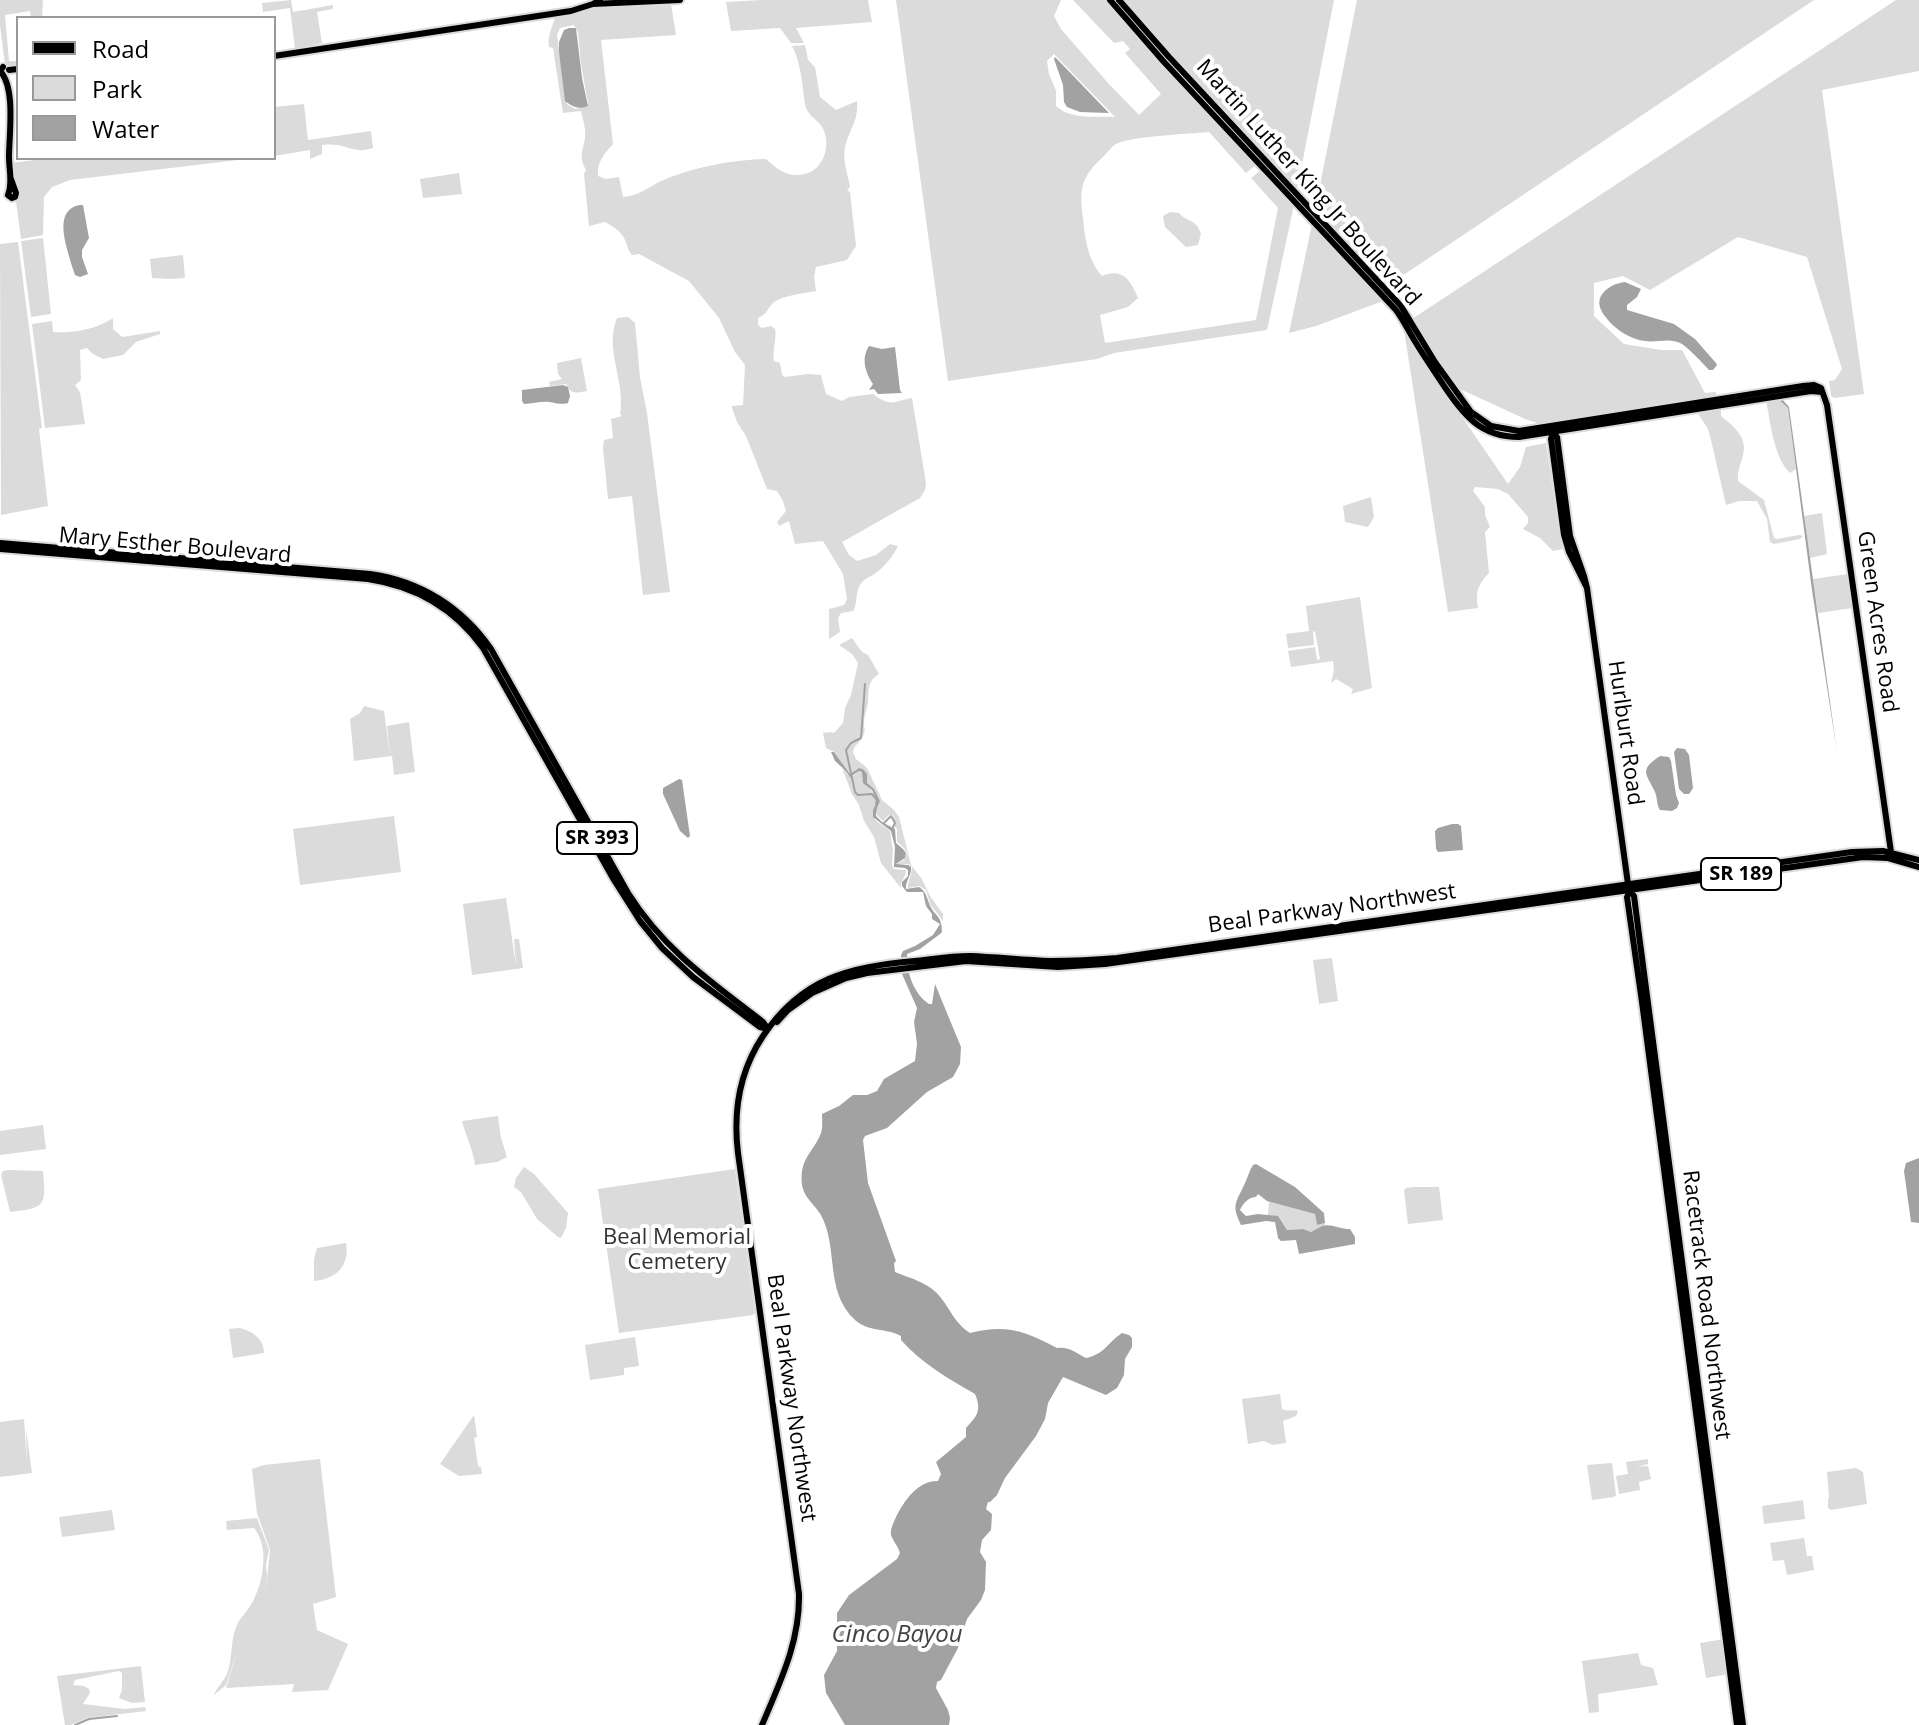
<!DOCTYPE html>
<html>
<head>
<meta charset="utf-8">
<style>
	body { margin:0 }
	#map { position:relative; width:1919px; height:1725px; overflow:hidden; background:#fff; font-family:"Open Sans",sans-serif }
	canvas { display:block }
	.legend { position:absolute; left:16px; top:16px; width:260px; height:144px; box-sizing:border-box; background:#fff; border:2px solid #999; margin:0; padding:10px 14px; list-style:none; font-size:24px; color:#000 }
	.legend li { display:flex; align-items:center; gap:16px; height:40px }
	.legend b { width:40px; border:2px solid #999 }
</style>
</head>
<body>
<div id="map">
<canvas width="1919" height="1725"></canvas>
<ul class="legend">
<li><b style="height:10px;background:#000"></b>Road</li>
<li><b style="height:22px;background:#dbdbdb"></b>Park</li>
<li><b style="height:22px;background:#a2a2a2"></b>Water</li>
</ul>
</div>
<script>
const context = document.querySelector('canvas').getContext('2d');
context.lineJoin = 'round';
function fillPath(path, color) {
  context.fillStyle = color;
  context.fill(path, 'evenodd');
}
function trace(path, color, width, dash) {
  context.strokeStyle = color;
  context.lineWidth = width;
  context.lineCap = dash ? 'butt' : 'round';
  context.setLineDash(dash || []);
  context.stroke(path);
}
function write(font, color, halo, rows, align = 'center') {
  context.font = font + ' "Open Sans",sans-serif';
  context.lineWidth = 8;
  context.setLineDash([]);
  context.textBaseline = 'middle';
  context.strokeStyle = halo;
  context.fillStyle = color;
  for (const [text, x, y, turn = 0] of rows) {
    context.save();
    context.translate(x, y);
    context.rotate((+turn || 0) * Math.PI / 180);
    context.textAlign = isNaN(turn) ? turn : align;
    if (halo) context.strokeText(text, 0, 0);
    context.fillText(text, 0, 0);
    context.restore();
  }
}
fillPath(new Path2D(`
	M0 0H43L42 18H31L30 11 5 15 9 61H18V68H10L5 65 0 25Z
	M291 0 293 12 333 5V9L317 12 322 43 295 49 290 8 263 12 262 3Z
	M762 0H868L872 22 796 28 804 43H791L780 28 731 31 726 2Z
	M896 0H1061L1054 16 1061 29 1108 83 1139 115 1161 94 1125 53 1130 49 1123 41 1114 43 1073 0H1106L1256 165 1246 173 1209 132C1189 134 1132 136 1116 144 1111 147 1107 153 1103 157 1081 177 1079 189 1083 218 1085 239 1088 260 1102 276 1123 267 1131 281 1138 298L1128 307 1100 315 1105 343 1256 320 1278 208 1251 178 1261 170 1294 205 1267 330 1114 353 1097 359 948 381ZM1054 54 1115 117C1096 116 1070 120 1056 106V91L1049 74 1047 61Z
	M1123 0H1334L1297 190 1175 59Z
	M1357 0H1814L1387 286 1315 210Z
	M1896 0H1919V71L1822 90 1864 394 1834 398 1831 396 1829 381 1835 380 1842 369 1807 257 1738 237 1650 290 1623 276 1594 283V316L1624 344 1661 350H1682L1705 393 1716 392V397L1541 424 1525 419 1458 388 1412 319Z
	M671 4 676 35 601 40 613 144C604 154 597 162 598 176L606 179 619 177 623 197C640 196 652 184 668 178 700 166 732 160 766 159 778 170 788 178 805 174 824 170 832 143 822 127 818 120 809 116 806 108 804 102 804 95 803 89 801 74 799 59 792 46L805 45 808 60 815 67 820 97 836 110 857 101C859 120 849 130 845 147 842 160 848 174 850 187L847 190 850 192 856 246 847 260 816 267 814 277 816 291C805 293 779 296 772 304 766 311 767 314 758 318V325L762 328 771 326 775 329C777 340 772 350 774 361L780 363 782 375 785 377 808 374 821 375 826 394 842 401 849 397 873 394C891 407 892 402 912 398L926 483 925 490 920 498 842 542 849 555 857 561 876 555 890 544 898 546C893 556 886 565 877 572 872 576 863 579 860 585 855 593 858 603 853 611L841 613 838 618 840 632 829 639V609L844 605 847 599 843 574 823 541 795 544 789 521 779 526 777 522 786 511 783 501 777 491 767 489 746 436 737 422 732 408V406L743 405 745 365 735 352 719 318 689 281 639 254 632 255C627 250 628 245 624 238 620 230 612 226 605 222L589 226 584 174 586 170C578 155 583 152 585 138 586 129 583 119 581 111L563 113 553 48 549 47C547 35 553 26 556 15L583 9 585 11 603 7ZM574 25 578 32 581 64 588 103 586 107 575 109 567 104 557 35 560 28Z
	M304 104 308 140 371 131 373 148C368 149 363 151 359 150 343 148 341 143 322 145V154L310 159V150L274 156V107Z
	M51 158H255L70 180 52 187 44 197 43 235 21 239 11 163Z
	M459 173 462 194 423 198 420 179Z
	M1170 212 1179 213C1187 223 1196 218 1201 234L1198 245 1186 247 1165 227 1163 216Z
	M1312 224 1383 301 1316 326 1289 333Z
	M43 238 51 314 31 317 21 241Z
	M18 242 42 428 39 429 48 506 1 515 0 244Z
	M183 255 185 278 171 279 152 278 150 259Z
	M628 317 635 323 640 377 647 413 670 592 643 595 632 496 608 499 603 448 604 440 613 438 611 419 622 416 620 414C626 383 604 349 617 318Z
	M113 318V329L122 337 160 331V334L136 342 123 355 103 359 93 354 87 348 80 350 81 380 75 385 80 392 85 424 45 428 32 324 52 321 53 332C75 333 94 330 113 318Z
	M1404 330 1423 360 1508 484 1520 467 1526 447 1546 443 1559 532 1563 549 1553 551 1540 538 1523 529 1528 523V517L1508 494 1498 489 1475 487 1473 491 1485 507V515L1490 527 1485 532 1489 573C1478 584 1475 593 1478 608L1448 612Z
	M581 358 587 391C576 393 571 395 566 384L550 386 549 382 562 379 558 374 557 363Z
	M1778 399 1788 408 1796 469 1790 473C1773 456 1771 423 1766 401Z
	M1721 408V416C1733 426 1748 437 1743 455 1741 464 1737 471 1738 481L1764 500 1774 538 1777 539 1799 535 1803 536 1800 539 1774 544 1770 542 1767 519 1757 501H1739L1726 505 1711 440 1708 429 1697 412Z
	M1371 497 1374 517 1368 527 1345 522 1343 506Z
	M1822 513 1827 554 1810 558 1804 516Z
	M1848 574 1853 608 1818 613 1813 579Z
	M1360 597 1372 688 1351 694 1353 689 1336 679 1331 683 1334 670 1333 661 1291 667 1288 651 1315 647 1317 660 1320 659 1315 631 1313 632 1314 645 1288 648 1286 634 1309 631 1306 606Z
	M852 638 862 652 868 655 879 674C867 681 869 691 868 703 867 710 864 716 864 723 864 729 866 731 863 736 860 744 855 743 853 752L856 759 867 768 882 800 894 810 899 817 911 865 922 879 930 896 943 914V921L930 904 926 890 919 886 908 888C907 883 912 875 912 867L908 864H897L904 860 907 853 904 848 897 842V829L895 827 893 815H889L883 821 877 815V808L880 801C877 793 872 790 868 784 864 779 867 774 863 769L859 768 850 774 834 752 826 748 823 733 830 732 834 733 843 723 845 708 851 695 858 663 852 654 839 645Z
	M364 706 384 711 390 756 387 726 409 722 415 772 394 775 392 756 353 761 354 760 350 719 360 713Z
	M842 768 845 769 847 774 853 776 859 771 862 772C865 782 872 790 877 801 868 821 877 820 890 831L893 851 892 865 894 869 906 870C906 877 900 881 901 888L881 863 874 837 864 821 859 805 852 794Z
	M394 816 401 872 300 885 293 829Z
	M506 898 516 966 514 939H519L523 968 472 975 463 904Z
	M1332 958 1338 1001 1319 1004 1313 960Z
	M498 1116 501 1138 507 1157 497 1162 475 1165C473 1149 466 1137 462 1121Z
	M43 1125 46 1149 0 1155V1131Z
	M524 1167 534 1174 568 1213 566 1228 561 1238 558 1237 537 1219 521 1192 514 1187 516 1178Z
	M735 1169 755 1313 753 1315 619 1333 598 1189Z
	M8 1170 43 1171C46 1206 46 1208 10 1212L1 1175 3 1171Z
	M1415 1187H1439L1443 1220 1408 1224 1404 1190 1406 1188Z
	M1269 1201 1315 1214 1317 1225 1325 1223V1225L1311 1232 1303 1229 1287 1230 1278 1217 1268 1215Z
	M346 1243C350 1266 336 1279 314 1281V1259L317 1248Z
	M239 1328C253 1331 264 1339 264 1353L233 1358 229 1329Z
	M635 1337 639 1366 624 1368V1375L590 1380 585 1345Z
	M1280 1394 1282 1409C1287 1412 1292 1409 1298 1411L1296 1416 1283 1421 1286 1443 1273 1445 1264 1441 1248 1444 1242 1399Z
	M474 1415 477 1437 474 1438 478 1465 479 1467H481L482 1474 459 1476 440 1464Z
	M24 1419 27 1463 26 1428 32 1473 0 1477V1422Z
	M320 1459 336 1597 313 1604 317 1630 348 1644 328 1690 292 1692 294 1684 226 1688 238 1649 226 1685 214 1695C217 1687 224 1681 227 1674 233 1658 230 1640 237 1625 241 1616 250 1609 254 1599 264 1579 269 1546 254 1528L227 1530 226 1521 257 1518 269 1550 266 1564 267 1576 264 1607 270 1550 257 1513 252 1469 264 1465Z
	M1648 1459V1464L1637 1467 1648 1466 1651 1479 1639 1482 1640 1490 1619 1494 1616 1476 1628 1474 1626 1462Z
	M1612 1463 1616 1495 1614 1497 1592 1500 1587 1465Z
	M1856 1468 1863 1472 1867 1504 1831 1510 1828 1508V1499L1829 1498 1827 1472Z
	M1803 1500 1805 1519 1764 1524 1762 1506Z
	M112 1510 115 1530 62 1537 59 1517Z
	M1804 1538 1807 1556H1812L1814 1570 1787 1575 1784 1560 1773 1561 1770 1543Z
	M1724 1639 1729 1674 1706 1678 1700 1643Z
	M1638 1653 1641 1665 1653 1668 1658 1685 1598 1694 1599 1712 1589 1713 1582 1661Z
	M141 1666 145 1702 132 1703 119 1698 122 1690V1673L119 1671 75 1680 73 1685 84 1686 89 1689 90 1693 83 1704 125 1709 145 1707 146 1711 87 1718 71 1725H65L57 1676Z`), '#dbdbdb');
fillPath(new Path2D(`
	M569 28H576L582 78 588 106C579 110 573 107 565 101L559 52V42L564 30Z
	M1055 57 1057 59 1109 113 1080 112 1067 107 1064 102 1063 85 1054 59Z
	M80 205H83L89 238 82 250V257L88 274 80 277 75 275 73 269C68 250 51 210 80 205Z
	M1625 282 1641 289 1637 297 1627 305V310L1674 324 1695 339 1716 363 1717 365 1713 370H1709C1701 362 1692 351 1682 344 1670 337 1657 343 1645 341 1629 339 1614 329 1604 315 1599 308 1597 300 1603 293 1609 286 1617 283 1625 282Z
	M869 346 882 349 895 347 900 390 902 393 878 394 874 389 869 390 873 384C865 372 861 358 869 346Z
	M563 385 568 387 570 396 568 403C559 405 557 403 549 402 542 401 532 404 524 404L522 401V390Z
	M1781 398 1789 407 1837 752 1812 590 1788 408 1778 399Z
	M1677 748 1685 749 1689 755 1693 788 1689 794H1684L1679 789 1674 752Z
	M831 752H834L850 774 859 768 863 769 867 774V783L874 789 880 801 877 808 876 816 882 822 895 829 896 843 903 849 906 853 905 858 896 864 908 865 911 867C912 875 905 881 906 889L919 887C926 892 926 895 929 903 934 917 942 914 942 932L940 934 920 949 907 954C907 973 913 993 929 1004H932L935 984 961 1047 960 1064 953 1077 927 1092 887 1128 865 1136 863 1140 868 1183 896 1261 894 1263 895 1272C912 1279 930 1283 941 1298 952 1312 954 1322 970 1333 1006 1324 1025 1331 1057 1348 1068 1346 1077 1353 1086 1358 1105 1354 1107 1343 1122 1333L1129 1335 1132 1338V1347L1125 1359 1124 1375 1117 1388 1106 1395 1063 1377 1048 1403 1045 1419 1036 1436 1005 1478 997 1495 990 1502H988L986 1509 992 1514 991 1530 982 1540 980 1552 986 1562 985 1590 981 1600 967 1619 958 1648 941 1680 937 1682 936 1688 948 1710 950 1718 949 1725H845L826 1693 824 1675 837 1651V1613L849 1595 897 1559 900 1553C898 1546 893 1541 891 1535 890 1529 894 1522 896 1517 905 1500 917 1481 938 1481L941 1474 936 1462 966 1437V1428C977 1416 982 1411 975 1394 949 1379 921 1363 901 1340V1336C887 1328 868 1332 855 1320 824 1291 839 1249 821 1215 811 1199 799 1196 802 1171 804 1156 816 1147 821 1133 823 1127 822 1120 822 1114L839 1106 853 1095H867L877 1091 884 1079 915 1061 917 1044 914 1022 917 1008 902 974 901 955 903 951 915 946 933 935 940 924 932 919V914L926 906 923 892H907L902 886V882L908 876V870L905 868 894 867 895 847 891 831 873 817V810L877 801 872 790 863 783 862 772 859 771 850 777 845 770 835 761Z
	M1660 756 1669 757 1671 761 1676 795 1679 803 1677 808 1672 811 1660 810C1656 804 1658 797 1654 790 1646 773 1639 770 1660 756Z
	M679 779 682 780 690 836 688 838 680 831 663 794V788Z
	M1452 824H1458L1461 826 1463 850 1438 852 1436 849 1435 831 1438 828Z
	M1919 1158V1223L1911 1222 1904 1171 1906 1163Z
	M1256 1164 1295 1187 1324 1213 1325 1223 1317 1225 1315 1214 1267 1201 1258 1194 1256 1197C1249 1197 1243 1203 1240 1210L1246 1216 1258 1214 1278 1216 1287 1230 1303 1229 1311 1232C1315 1230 1318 1228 1322 1226 1330 1223 1340 1229 1350 1229L1355 1237V1244L1299 1254 1296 1240 1281 1241 1278 1238 1275 1222 1266 1221 1241 1225C1231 1204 1236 1203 1245 1183 1248 1177 1249 1171 1253 1165Z`), '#a2a2a2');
trace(new Path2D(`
	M865 684 861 738 851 743 846 750 855 792 858 795 872 794 877 800 876 804
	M884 823 891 816 895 823 892 829
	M75 1725 89 1719 117 1716`), '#a2a2a2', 2);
const major = new Path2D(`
	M1110 0 1164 62 1396 310C1404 321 1409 332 1416 343 1425 358 1435 372 1444 386 1464 415 1480 437 1519 437L1811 391 1822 392
	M1119 0 1169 57 1401 306 1435 362 1471 412 1491 426 1519 431 1803 386 1814 385 1821 388 1827 405 1892 859
	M593 4 680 0
	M274 56 571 11 593 4 600 0
	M3 67 0 71C16 87 9 135 9 157 9 170 13 183 8 195L12 198 15 197 16 193 11 179
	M9 70 18 69
	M0 543 370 574C420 581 462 607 491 649L628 893C665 951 710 981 763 1022L768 1029
	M0 549 368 579C415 586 455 609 483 648L614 880 640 921 662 948 693 977 760 1027 768 1029
	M1587 588 1569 552 1564 535 1551 439 1553 432 1557 437 1570 536 1584 576 1587 588 1628 884 1630 891 1634 896 1639 935 1743 1725
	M1630 891 1627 897 1642 1002 1737 1725
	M777 1022 788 1010 812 993 846 978 867 973 966 961 1058 967 1105 964 1863 857 1888 858 1919 867
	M762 1725C780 1682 800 1642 799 1594L738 1153C733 1112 739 1072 763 1036 802 978 848 967 915 961 933 959 951 956 970 956 997 957 1023 960 1050 961 1072 961 1094 960 1117 958L1852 852 1883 851 1919 860`);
trace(major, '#dbdbdb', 10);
trace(major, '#000', 6);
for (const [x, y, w] of [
	[597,838,80],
	[1741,874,80]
]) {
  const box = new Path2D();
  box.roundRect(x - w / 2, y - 16, w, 32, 6);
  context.fillStyle = '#fff';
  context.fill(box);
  trace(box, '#000', 2);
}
write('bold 20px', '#000', null, [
	["SR 393",597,838],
	["SR 189",1741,874]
]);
write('22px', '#000', '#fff', [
	["Martin Luther King Jr Boulevard",1308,183,48],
	["Mary Esther Boulevard",175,546,5],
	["Green Acres Road",1877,622,82],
	["Hurlburt Road",1625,733,82],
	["Beal Parkway Northwest",1332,909,-8],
	["Racetrack Road Northwest",1706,1305,83],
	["Beal Parkway Northwest",791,1398,82]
]);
write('22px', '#323232', '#fff', [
	["Beal Memorial",677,1238],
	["Cemetery",677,1263]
]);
write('italic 24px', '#434343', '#fff', [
	["Cinco Bayou",897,1635]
]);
</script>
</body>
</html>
